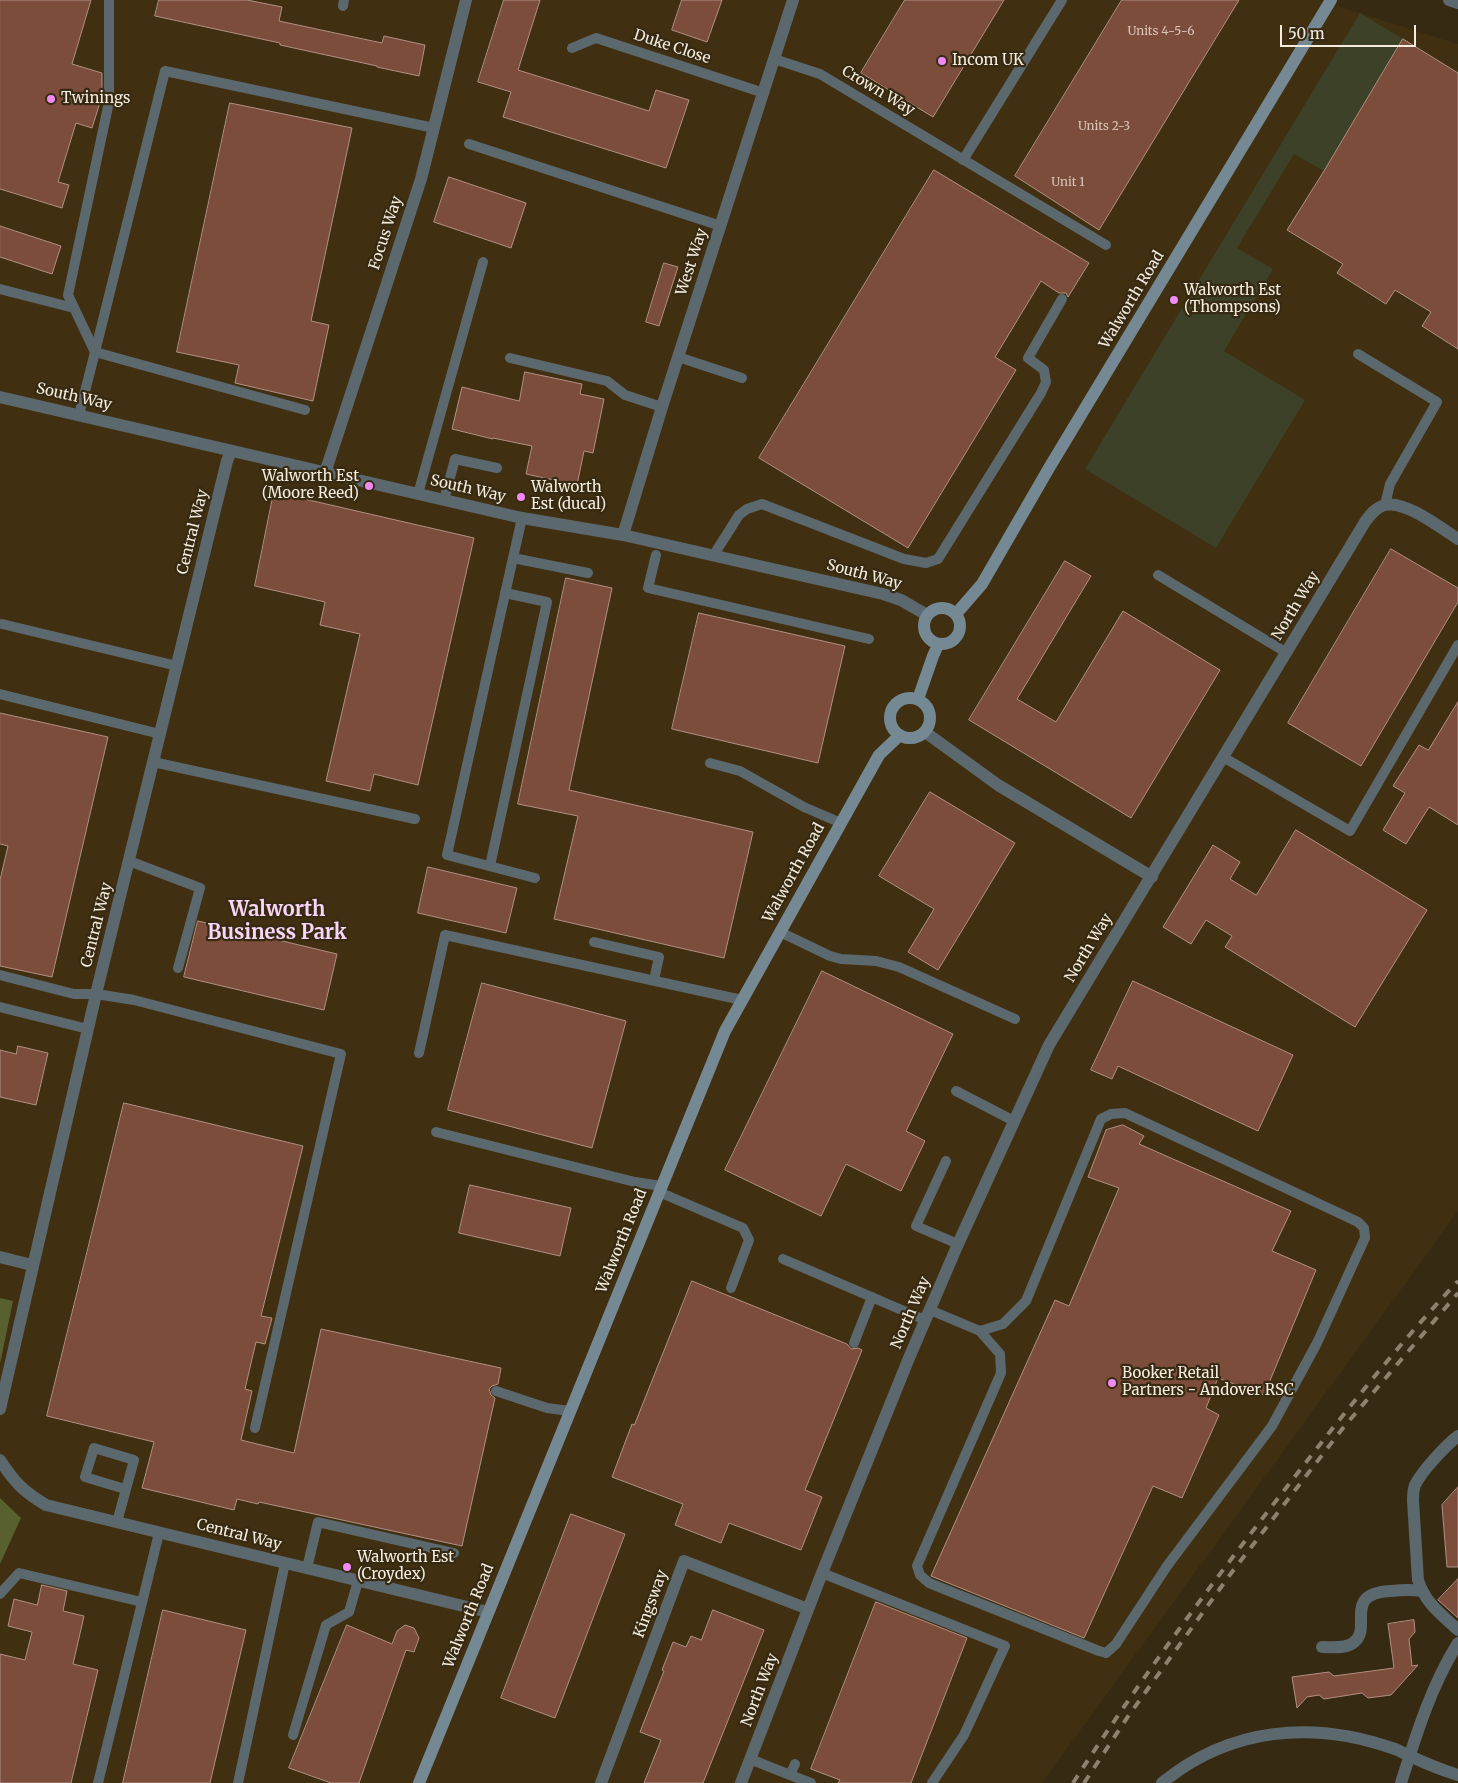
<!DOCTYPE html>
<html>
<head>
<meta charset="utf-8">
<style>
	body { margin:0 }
	#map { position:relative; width:1458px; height:1783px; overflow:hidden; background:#372a12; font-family:Merriweather,serif }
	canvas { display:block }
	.scale { position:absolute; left:1280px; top:25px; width:136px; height:22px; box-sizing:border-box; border:2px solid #f5ecde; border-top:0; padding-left:6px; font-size:15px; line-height:18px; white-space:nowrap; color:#f5ecde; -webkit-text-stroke:4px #372a12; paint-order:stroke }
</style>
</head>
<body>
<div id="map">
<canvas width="1458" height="1783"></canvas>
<div class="scale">50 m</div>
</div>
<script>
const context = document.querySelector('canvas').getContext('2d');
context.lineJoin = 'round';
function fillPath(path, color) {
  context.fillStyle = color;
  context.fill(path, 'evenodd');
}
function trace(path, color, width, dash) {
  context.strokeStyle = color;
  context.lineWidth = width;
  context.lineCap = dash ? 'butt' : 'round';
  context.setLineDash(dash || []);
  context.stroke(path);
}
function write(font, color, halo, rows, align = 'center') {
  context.font = font + ' Merriweather,serif';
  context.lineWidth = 4.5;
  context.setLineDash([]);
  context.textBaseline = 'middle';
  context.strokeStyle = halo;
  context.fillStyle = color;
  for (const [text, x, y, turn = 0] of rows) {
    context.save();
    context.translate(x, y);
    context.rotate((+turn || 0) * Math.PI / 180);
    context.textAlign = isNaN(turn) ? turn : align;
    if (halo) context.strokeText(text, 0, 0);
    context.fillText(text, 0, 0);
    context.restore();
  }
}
fillPath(new Path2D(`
	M0 0H1318L1458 44V1211L1042 1783H0Z`), '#402f10');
fillPath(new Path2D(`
	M1360 13 1403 39 1324 171 1294 154 1237 248 1273 269 1224 351 1305 400 1216 548 1085 469Z`), '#3c4127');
fillPath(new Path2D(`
	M0 1298 13 1301 0 1364Z
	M0 1498 21 1518 0 1564Z`), '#58602f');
const building = new Path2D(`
	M0 0H91L72 64 102 73V96L92 128 76 123 58 182 69 185 62 208 0 189Z
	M159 0H247L282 7 279 21 382 43 384 36 425 45 419 76 377 67V66L280 45V43L155 16Z
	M504 0H540L518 70 649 111 656 90 689 100 666 168 503 117 511 92 478 82Z
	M682 0H722L707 42 672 30Z
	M905 0H1004L933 117 861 73Z
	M1122 0H1239L1099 230 1015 176Z
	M1403 39 1458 73V349L1422 326 1431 312 1395 290 1386 304 1337 273 1343 264 1287 230 1324 171Z
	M230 103 352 128 311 321 329 325 313 401 235 383 239 365 177 352Z
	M934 170 1089 263 1068 297 1066 293H1059L1041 281 995 357 1016 370 908 548 759 458Z
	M449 177 526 203 511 248 434 222Z
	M0 226 61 246 52 274 0 257Z
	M664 263 678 267 659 326 646 322Z
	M525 372 582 384 580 394 604 399 593 453 584 451 577 485 526 474 532 446 493 438V439L452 429 462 387 519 401Z
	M274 492 474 538 418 785 374 774 370 791 326 781 360 634 320 625 325 602 255 586Z
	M1391 549 1458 588V602L1361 766 1288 723Z
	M1065 561 1091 576 1017 699 1056 722 1123 611 1220 670 1131 818 969 720Z
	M566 578 612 588 569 790 753 832 724 958 554 919 578 816 518 804Z
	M699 613 845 646 818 763 672 729Z
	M1458 702V825L1429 807 1406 844 1383 830 1405 793 1393 786 1419 745 1428 750Z
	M0 713 108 737 52 977 0 966V880L8 846 0 844Z
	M930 792 1015 843 938 970 908 952 934 909 879 876Z
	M1296 830 1427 910 1355 1027 1225 947 1232 936 1206 920 1191 944 1163 927 1213 845 1240 862 1230 879 1256 895Z
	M428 867 517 888 506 933 418 913Z
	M198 921 337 954 324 1010 184 977Z
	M822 971 953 1034 906 1131 925 1141 901 1191 846 1164 821 1216 725 1170Z
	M1133 981 1293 1055 1258 1131 1118 1066 1112 1079 1091 1070Z
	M482 983 626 1021 592 1148 448 1110Z
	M18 1046 48 1053 36 1105 0 1097V1050L16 1054Z
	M124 1103 303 1146 261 1316 272 1318 265 1344 256 1342 245 1389 252 1391 241 1440 294 1453 321 1329 501 1368 498 1384 492 1386 489 1389 491 1395 495 1398 462 1546 259 1502 258 1504 237 1499 234 1510 142 1488 154 1442 47 1416Z
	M1123 1125 1144 1136 1139 1144 1291 1211 1272 1251 1316 1270 1264 1395 1218 1378 1206 1408 1219 1415 1182 1498 1153 1486 1084 1638 931 1576 1055 1300 1069 1306 1119 1188 1088 1177 1106 1130Z
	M470 1185 571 1208 560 1256 459 1233Z
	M692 1281 847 1344 851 1349 858 1348 862 1350 805 1490 822 1497 801 1550 729 1523 721 1543 675 1525 683 1504 612 1477 632 1424 634 1425Z
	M1458 1487V1567H1447L1442 1505Z
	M571 1514 625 1534 555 1718 501 1698Z
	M1458 1579V1618L1438 1600Z
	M42 1585 67 1591 63 1611 84 1616 73 1664 98 1670 71 1783H0V1654L25 1660 32 1632 8 1626 14 1599 37 1605Z
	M876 1602 967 1638 911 1783H838L840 1780 811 1769Z
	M163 1610 246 1630 210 1783H123Z
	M713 1610 764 1630 703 1783H644L661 1740 640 1732 664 1671 662 1670 673 1642 686 1647 691 1636 701 1640Z
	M1414 1620 1415 1632 1409 1639 1412 1666 1418 1665 1391 1695 1368 1698 1362 1693 1324 1699 1319 1695 1307 1697 1297 1708 1292 1677 1329 1672 1334 1676 1394 1668 1388 1624Z
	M347 1625 392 1644 397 1631 405 1625 414 1628 419 1638 414 1652 406 1650 359 1783H331L289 1768Z`);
fillPath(building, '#7c4d3b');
trace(building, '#b09084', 1);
trace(new Path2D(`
	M109 0V102L68 295 95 352 165 71 434 128
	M343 6 344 0
	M572 48 596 38 764 93
	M774 59 820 74 1106 245
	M469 144 721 226
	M963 160 1062 0
	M0 289 74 308
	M1358 354 1437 402 1390 484 1385 505
	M678 357 742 378
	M510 358 607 381 625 395 662 407
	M79 415 95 352 305 410
	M418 494 483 262
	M444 500 455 459 497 468
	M522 518 513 558 588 573
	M656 555 648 588 869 639
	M713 556 739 515 747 509 762 504 904 559 926 563 938 559 1041 393 1046 382 1044 370 1028 358 1062 299
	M513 558 447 855 535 878
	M1158 575 1287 653
	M2 624 177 666
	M0 694 160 734
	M1223 757 1350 831 1458 645
	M153 762 415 819
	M710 763 740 771 804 807 841 823
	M129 861 200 888 178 968
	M490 866 547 602 505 593
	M780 932 830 956 841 959 876 961 899 967 1015 1019
	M594 942 659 957 654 980
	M0 975 74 994H96L134 1000 341 1054 255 1428
	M0 1007 88 1029
	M419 1053 445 935 742 1000
	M956 1091 1014 1121
	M436 1132 635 1182 662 1186
	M946 1161 916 1226 958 1244
	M659 1192 743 1228 749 1240 731 1288
	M783 1259 925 1320
	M930 1310 980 1331 1003 1324 1026 1301 1101 1119 1111 1114 1125 1113 1358 1222 1364 1228 1365 1238 1317 1343 1272 1426 1167 1566 1116 1644 1106 1653 1099 1651 929 1583 920 1575 917 1566 1001 1373 1000 1354 980 1331
	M854 1343 872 1297
	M496 1391 547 1408 570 1411
	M117 1522 134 1460 94 1448 85 1477 125 1489
	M307 1568 318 1522 454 1553
	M822 1573 1005 1646 964 1735 932 1783
	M0 1594 19 1573 142 1602
	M293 1735 326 1625 349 1612 358 1581
	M750 1759 790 1775 795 1764
	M790 1775 811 1783
	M98 1783 159 1533
	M238 1783 285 1563`), '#5b686e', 10);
trace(new Path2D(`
	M1449 0 1458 3
	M0 397 522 518 623 535 883 594 901 600 927 615
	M325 473 421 179 466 0
	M623 535 662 407 793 0
	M925 732 998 785 1152 877
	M0 1257 32 1265
	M0 1409 96 994 227 461 231 451
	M1458 1436C1446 1445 1422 1471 1415 1485 1413 1490 1413 1495 1413 1501L1418 1580C1425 1603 1441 1614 1458 1630
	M0 1460C14 1482 24 1492 46 1505L488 1612
	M1322 1647C1331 1647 1345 1649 1353 1643 1374 1629 1341 1594 1390 1591 1401 1590 1411 1589 1422 1591
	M601 1783 684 1561 808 1609
	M741 1783 822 1573 909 1358 958 1244 1049 1045 1365 522C1370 515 1376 507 1385 505 1405 500 1441 528 1458 539
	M1162 1783C1230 1727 1313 1720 1395 1749 1401 1751 1406 1755 1412 1757 1427 1764 1442 1770 1458 1775
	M1401 1783C1416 1735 1431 1686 1458 1643`), '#5b686e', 12);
trace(new Path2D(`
	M924 626a18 18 0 1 1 36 0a18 18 0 1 1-36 0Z
	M956 614 982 584 1049 468 1331 0
	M890 718a20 20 0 1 1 40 0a20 20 0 1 1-40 0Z
	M918 699 933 656 938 645
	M419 1783 725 1031 879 755 900 735`), '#748993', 12);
trace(new Path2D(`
	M1073 1783C1139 1681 1211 1584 1286 1488 1341 1417 1397 1346 1458 1281
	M1084 1783 1129 1715 1232 1572 1343 1428 1458 1293`), '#8d826e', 4, [9, 9]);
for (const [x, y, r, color] of [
	[942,61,5,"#f28af3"],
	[51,99,5,"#f28af3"],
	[1174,300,5,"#f28af3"],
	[369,486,5,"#f28af3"],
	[521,497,5,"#f28af3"],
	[1112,1383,5,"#f28af3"],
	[347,1567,5,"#f28af3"]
]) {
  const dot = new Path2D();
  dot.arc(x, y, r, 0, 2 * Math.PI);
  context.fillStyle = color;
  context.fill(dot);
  trace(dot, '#372a12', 2);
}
write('12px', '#d7c4b5', null, [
	["Units 4-5-6",1161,32],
	["Units 2-3",1104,127],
	["Unit 1",1068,183]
]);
write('15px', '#f5ecde', '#372a12', [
	["Duke Close",672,47,18],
	["Crown Way",878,91,31],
	["Focus Way",386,233,-72],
	["West Way",692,262,-72],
	["Walworth Road",1132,300,-59],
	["South Way",74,397,13],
	["South Way",468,489,13],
	["Central Way",193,532,-76],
	["South Way",864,575,15],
	["North Way",1296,606,-59],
	["Walworth Road",794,873,-61],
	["Central Way",97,925,-76],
	["North Way",1089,948,-59],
	["Walworth Road",622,1241,-68],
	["North Way",911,1313,-67],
	["Central Way",239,1535,14],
	["Kingsway",651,1604,-70],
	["Walworth Road",469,1616,-68],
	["North Way",760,1690,-69]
]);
write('15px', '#f5ecde', '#372a12', [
	["Incom UK",952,61],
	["Twinings",61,99],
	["Walworth Est",1184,291],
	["(Thompsons)",1184,308],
	["Walworth Est",359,477,"right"],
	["(Moore Reed)",359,494,"right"],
	["Walworth",531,488],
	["Est (ducal)",531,505],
	["Booker Retail",1122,1374],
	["Partners - Andover RSC",1122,1391],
	["Walworth Est",357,1558],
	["(Croydex)",357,1575]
], 'left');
write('bold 20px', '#f9d6f8', '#372a12', [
	["Walworth",277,910],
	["Business Park",277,933]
]);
</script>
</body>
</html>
